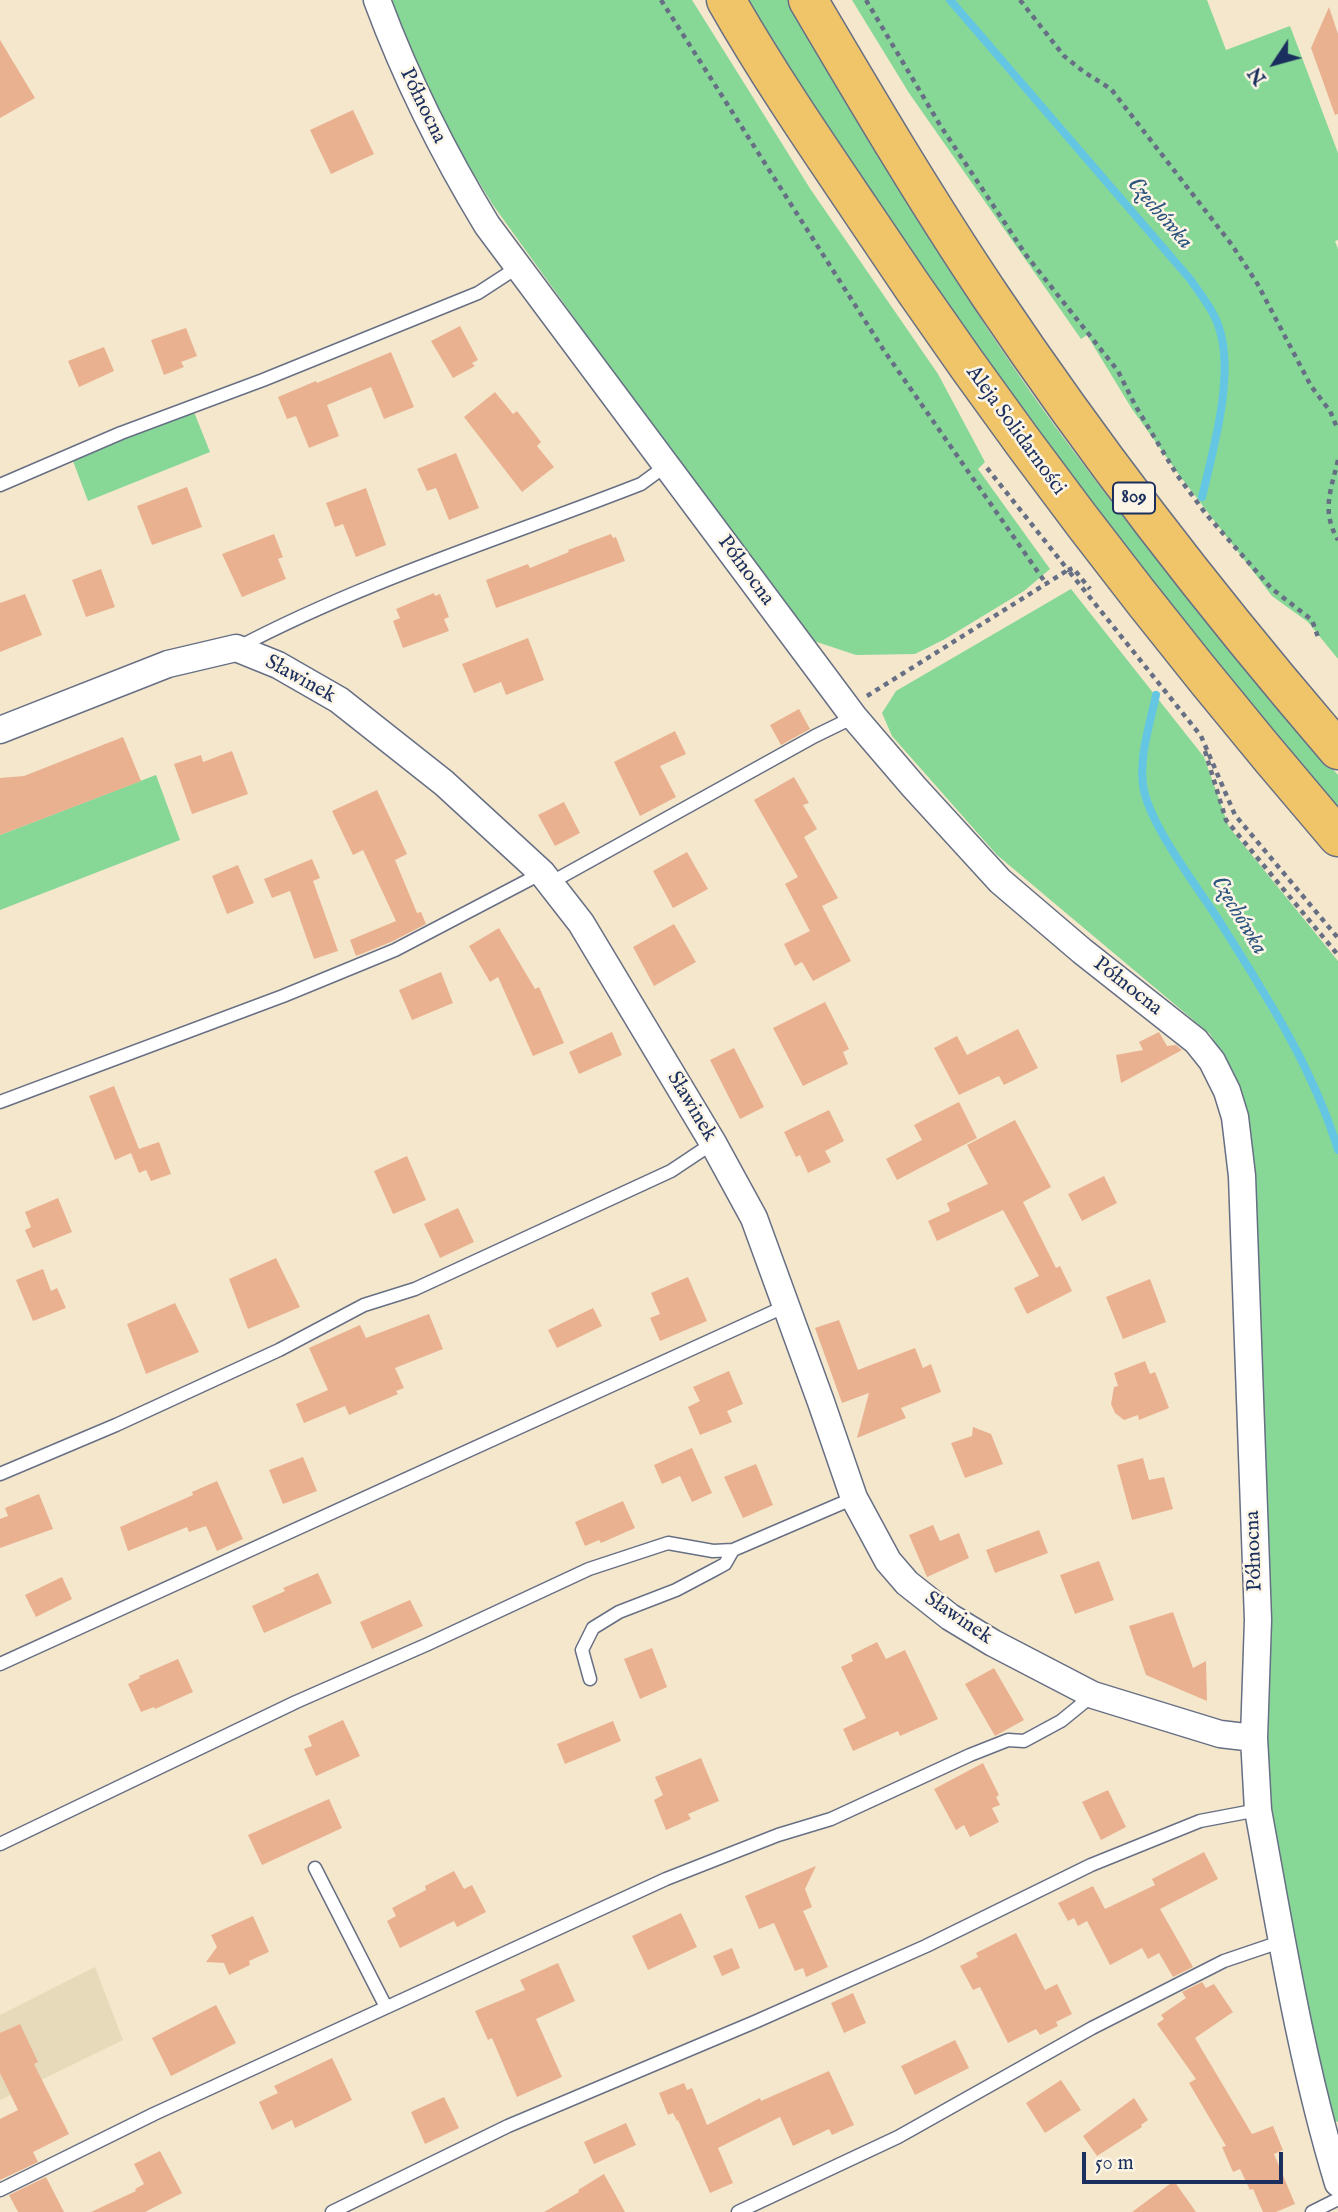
<!DOCTYPE html>
<html>
<head>
<meta charset="utf-8">
<style>
	body { margin:0 }
	#map { position:relative; width:1338px; height:2212px; overflow:hidden; background:#f4e7cc; font-family:"IM FELL English",serif }
	canvas { display:block }
	.north { position:absolute; left:1240px; top:28px; width:70px; height:70px; -webkit-text-stroke:5px #fcf5e5; paint-order:stroke; rotate:234deg; font-size:19px; font-weight:700; line-height:28px; text-align:center; color:#1b2f5e }
	.north::after { content:''; display:block; margin:auto; width:24px; height:32px; background:#1b2f5e; clip-path:polygon(50% 0,100% 100%,50% 72%,0 100%) }
	.scale { position:absolute; left:1082px; top:2152px; width:201px; height:32px; box-sizing:border-box; border:4px solid #1b2f5e; border-top:0; padding-left:9px; font-size:21px; line-height:24px; white-space:nowrap; color:#1b2f5e; -webkit-text-stroke:5px #fcf5e5; paint-order:stroke }
</style>
</head>
<body>
<div id="map">
<canvas width="1338" height="2212"></canvas>
<div class="north">N</div>
<div class="scale">50 m</div>
</div>
<script>
const context = document.querySelector('canvas').getContext('2d');
context.lineJoin = 'round';
function fillPath(path, color) {
  context.fillStyle = color;
  context.fill(path, 'evenodd');
}
function trace(path, color, width, dash) {
  context.strokeStyle = color;
  context.lineWidth = width;
  context.lineCap = dash ? 'butt' : 'round';
  context.setLineDash(dash || []);
  context.stroke(path);
}
function write(font, color, halo, rows, align = 'center') {
  context.font = font + ' "IM FELL English",serif';
  context.lineWidth = 5;
  context.setLineDash([]);
  context.textBaseline = 'middle';
  context.strokeStyle = halo;
  context.fillStyle = color;
  for (const [text, x, y, turn = 0] of rows) {
    context.save();
    context.translate(x, y);
    context.rotate((+turn || 0) * Math.PI / 180);
    context.textAlign = isNaN(turn) ? turn : align;
    if (halo) context.strokeText(text, 0, 0);
    context.fillText(text, 0, 0);
    context.restore();
  }
}
fillPath(new Path2D(`
	M95 1967 123 2040 0 2100V2015Z`), '#e6daba');
fillPath(new Path2D(`
	M392 0H692L811 190 938 374 985 462 978 469 1050 569 1024 591 945 639 915 654 856 655 814 641 774 595 493 205 444 126 405 39Z
	M746 0H790C836 79 883 158 931 236 952 270 972 306 995 340 1097 493 1217 635 1338 775V817L1073 485 850 168Z
	M852 0H1207L1226 50 1290 26 1338 153V240L1335 241 1338 249V659L1308 622 1272 596 1180 476 1132 409 1087 335 1081 339 909 93Z
	M194 412 210 452 88 501 70 453 113 443Z
	M1071 589 1204 757 1229 827 1338 961V2122L1327 2119 1261 1797 1229 1065 1210 1034 997 855 892 736 882 713 896 691Z
	M156 775 180 840 0 910V835Z`), '#87d797');
trace(new Path2D(`
	M950 0 1190 279C1201 295 1215 312 1220 331 1234 377 1213 451 1202 497
	M1156 695C1150 724 1139 756 1143 785 1148 823 1196 885 1218 919 1264 992 1313 1067 1338 1150`), '#65c6e3', 8);
fillPath(new Path2D(`
	M1329 7 1338 34V114L1335 115 1311 48Z
	M0 40 35 98 0 118Z
	M353 110 374 154 331 174 310 130Z
	M460 326 478 360 472 363 475 366 453 378 431 341Z
	M186 328 197 356 181 362 184 367 164 375 151 340Z
	M104 347 114 371 79 387 68 361Z
	M391 352 414 407 384 419 371 387 327 405 339 436 309 448 296 416 287 419 278 397 316 381 317 383Z
	M495 392 513 414 517 411 541 442 537 446 554 467 522 492 464 417Z
	M456 453 479 508 449 520 436 488 427 491 417 469Z
	M187 487 202 527 152 545 137 506Z
	M366 488 386 545 356 557 343 524 335 527 326 503Z
	M274 534 283 557 278 559 286 579 242 597 222 554Z
	M611 534 613 538 616 537 625 561 496 608 486 580 528 564 530 568 569 552 568 550Z
	M101 569 115 607 86 617 72 580Z
	M434 593 435 596 440 594 449 617 444 619 449 631 403 648 393 621 400 618 396 609Z
	M25 594 42 635 0 652V603Z
	M528 638 544 680 506 695 501 682 474 693 462 664Z
	M799 709 810 729 781 745 770 725Z
	M675 731 686 754 660 766 676 797 640 816 614 762Z
	M123 737 141 781 0 835V778L24 776Z
	M232 751 248 794 192 814 174 764 201 755 203 762Z
	M794 777 809 803 803 805 817 829 804 837 838 898 822 906 851 961 813 981 802 962 795 966 784 944 810 931 785 884 798 877 754 800Z
	M377 790 407 854 395 860 417 913 421 912 426 924 391 942 356 956 350 940 396 921 363 850 353 855 332 811Z
	M564 802 580 833 555 846 538 815Z
	M687 852 708 889 673 908 653 871Z
	M312 859 320 878 313 881 338 951 314 959 290 891 272 898 264 879Z
	M238 865 254 903 227 914 212 876Z
	M674 924 696 962 654 986 633 947Z
	M499 928 535 989 539 987 564 1043 533 1056 498 977 490 982 469 946Z
	M441 972 453 1003 412 1020 399 990Z
	M825 1002 849 1049 843 1052 848 1064 803 1086 773 1028Z
	M1018 1029 1038 1068 1004 1085 999 1076 959 1095 934 1048 957 1036 967 1055Z
	M612 1032 622 1055 579 1074 569 1052Z
	M1159 1032 1167 1046 1176 1045 1182 1050 1121 1083 1116 1055 1143 1050 1139 1042Z
	M734 1048 764 1107 740 1119 710 1060Z
	M114 1086 139 1149 136 1150 159 1142 171 1174 151 1181 146 1170 139 1173 131 1153 115 1160 89 1096Z
	M959 1102 977 1138 897 1180 886 1159 922 1140 914 1125Z
	M829 1110 844 1141 825 1151 831 1162 808 1173 800 1155 796 1157 784 1132Z
	M1015 1120 1051 1187 1023 1202 1056 1268 1060 1266 1072 1291 1027 1314 1014 1288 1039 1276 1003 1210 937 1241 928 1221 950 1211 947 1203 988 1184 967 1145Z
	M407 1156 426 1200 393 1214 374 1171Z
	M1104 1176 1117 1203 1082 1221 1068 1194Z
	M58 1198 72 1232 33 1248 25 1230 31 1227 25 1212Z
	M458 1208 474 1242 440 1258 424 1224Z
	M276 1258 300 1307 248 1329 229 1279Z
	M43 1269 51 1291 57 1288 66 1308 33 1321 16 1280Z
	M688 1277 707 1321 660 1341 650 1318 660 1314 651 1293Z
	M1150 1279 1166 1322 1123 1339 1106 1297Z
	M175 1303 199 1352 146 1374 127 1324Z
	M593 1308 602 1326 557 1348 548 1330Z
	M429 1314 443 1349 395 1368 404 1388 396 1391 398 1394 349 1415 345 1406 304 1423 296 1404 328 1390 309 1348 360 1325 366 1338Z
	M839 1320 858 1370 915 1348 923 1368 931 1364 941 1392 901 1408 906 1418 857 1438 869 1393 842 1403 815 1328Z
	M1145 1361 1150 1374 1155 1372 1169 1408 1139 1420 1138 1415 1124 1420 1115 1413 1111 1404 1114 1387 1118 1386 1114 1373Z
	M729 1371 743 1404 727 1411 732 1422 700 1435 688 1407 700 1401 693 1387Z
	M973 1427 991 1434 1003 1464 965 1478 951 1443 972 1436Z
	M692 1448 712 1493 692 1502 680 1476 662 1484 654 1465Z
	M303 1457 317 1491 283 1504 269 1470Z
	M1143 1458 1149 1480 1164 1477 1173 1509 1132 1520 1117 1465Z
	M756 1464 773 1505 743 1518 724 1477Z
	M217 1481 243 1539 217 1551 206 1526 189 1532 187 1527 128 1551 120 1527 193 1495 192 1492Z
	M39 1494 53 1529 0 1548V1519L8 1516 5 1508Z
	M623 1501 635 1528 601 1543 599 1540 585 1546 575 1522Z
	M933 1525 940 1541 959 1533 969 1558 927 1577 909 1535Z
	M1039 1530 1048 1553 995 1573 986 1550Z
	M1099 1561 1114 1600 1075 1614 1060 1575Z
	M318 1573 332 1603 264 1633 252 1606 285 1591 283 1588Z
	M62 1577 72 1599 36 1617 25 1595Z
	M410 1600 423 1626 372 1649 360 1622Z
	M1173 1612 1193 1668 1206 1661 1207 1701 1146 1675 1129 1626Z
	M877 1642 886 1659 905 1650 938 1719 900 1736 898 1731 853 1751 843 1729 866 1718 841 1667 853 1661 851 1655Z
	M652 1648 667 1687 640 1699 624 1659Z
	M178 1659 193 1692 155 1709 154 1707 141 1712 128 1684 140 1678 139 1676Z
	M994 1668 1024 1720 995 1736 965 1684Z
	M343 1720 360 1756 316 1776 304 1749 312 1746 308 1736Z
	M613 1721 621 1741 565 1764 557 1744Z
	M701 1758 719 1801 688 1814 691 1819 666 1830 654 1800 663 1795 655 1777Z
	M983 1763 999 1795 996 1797 1000 1805 992 1808 999 1822 970 1837 964 1825 956 1830 934 1789Z
	M1108 1790 1126 1827 1101 1840 1082 1802Z
	M329 1799 342 1828 262 1865 248 1835Z
	M1204 1852 1218 1879 1160 1909 1193 1967 1173 1977 1159 1953 1148 1959 1142 1948 1110 1965 1087 1921 1078 1926 1074 1918 1068 1921 1058 1903 1093 1886 1105 1909 1155 1885 1152 1879Z
	M816 1866 805 1889 812 1907 803 1911 828 1967 806 1977 803 1968 795 1971 774 1923 759 1929 745 1896Z
	M454 1871 464 1889 472 1885 486 1912 457 1927 454 1921 400 1948 387 1921 396 1916 392 1908 426 1890 425 1886Z
	M681 1913 697 1947 648 1970 632 1936Z
	M253 1916 269 1952 249 1961 250 1965 229 1975 224 1963 206 1962 217 1947 211 1935Z
	M1016 1933 1045 1990 1057 1984 1072 2014 1056 2022 1058 2026 1040 2035 1036 2029 1008 2043 980 1987 973 1990 960 1966 978 1957 976 1953Z
	M732 1948 740 1968 722 1976 713 1956Z
	M558 1963 575 2001 536 2019 562 2077 517 2097 492 2038 488 2040 475 2011 525 1990 520 1980Z
	M1202 1982 1206 1988 1214 1984 1233 2012 1195 2038 1252 2134 1273 2126 1283 2150 1274 2154 1295 2204 1276 2212H1263L1253 2189 1250 2190 1240 2169 1233 2172 1222 2147 1226 2146 1189 2083 1196 2079 1157 2024 1164 2019 1161 2015 1186 1998 1182 1992Z
	M853 1993 866 2023 844 2033 831 2003Z
	M216 2005 236 2043 171 2076 152 2038Z
	M20 2024 38 2062 34 2064 69 2134 33 2152 38 2162 0 2180V2119L18 2110 0 2073V2033Z
	M955 2040 969 2068 915 2095 901 2066Z
	M332 2058 352 2100 295 2128 292 2120 272 2130 259 2102 278 2093 274 2086Z
	M829 2071 854 2125 832 2135 829 2129 793 2146 780 2117 718 2148 733 2183 710 2193 678 2120 677 2121 673 2113 668 2115 659 2093 684 2083 687 2090 692 2088 707 2125 760 2098 761 2101Z
	M1061 2080 1081 2110 1045 2133 1026 2103Z
	M444 2097 459 2128 425 2144 411 2112Z
	M1134 2098 1148 2120 1141 2125 1142 2127 1097 2156 1083 2136Z
	M626 2123 636 2145 594 2164 584 2142Z
	M160 2151 182 2193 145 2212H91L136 2191 135 2189 144 2184 134 2164Z
	M604 2174 625 2212H544L579 2192 578 2190Z
	M46 2177 64 2212H18L9 2195Z
	M1174 2181 1196 2212H1132Z`), '#eab191');
const service = new Path2D(`
	M0 485 121 433 263 380 478 293 518 267
	M237 648C366 580 506 537 641 484L667 465
	M550 883 815 736 854 717
	M0 1102 283 996 395 950 542 873
	M0 1474 116 1425 279 1350 364 1305 415 1289 671 1171 713 1143
	M0 1664 786 1306
	M590 1679 582 1650 593 1628 619 1612 676 1590 712 1571 725 1564 733 1550
	M0 1844 296 1702 428 1644 589 1569 668 1543 713 1551 733 1550 854 1498
	M315 1868 386 2007
	M0 2190 154 2114 666 1879 778 1835 831 1819 970 1755 1008 1740 1024 1741 1061 1721 1093 1695
	M332 2212 508 2126 757 2021 926 1946 1091 1865 1200 1821 1258 1810
	M738 2212 898 2137 1092 2028 1224 1961 1283 1941
	M1312 2212 1338 2199`);
const minor = new Path2D(`
	M377 0C407 81 442 151 487 225L854 717 914 787 1000 881 1082 951 1196 1041 1212 1061 1227 1091 1235 1117 1242 1176 1258 1620 1254 1738 1258 1810C1281 1935 1301 2061 1338 2183
	M0 730 168 664 236 648 278 665 339 700 444 783 542 873 581 923 713 1143 754 1218 821 1402 854 1498 888 1561 907 1583 950 1617 993 1643 1093 1695 1220 1734 1254 1738`);
const primary = new Path2D(`
	M726 0C767 72 814 141 860 209 1006 429 1166 637 1338 837
	M808 0C867 100 926 200 991 297 1097 455 1214 606 1338 750`);
trace(service, '#676f84', 15);
trace(minor, '#676f84', 29);
trace(primary, '#676f84', 41);
trace(new Path2D(`
	M661 0 883 349 1047 585
	M866 0 940 125 1026 255 1118 371 1135 405 1177 475 1206 514 1271 588 1312 620 1319 640
	M1020 0 1064 56 1084 72 1111 89 1232 245 1257 283 1311 386 1330 411 1338 430
	M1338 460C1331 490 1321 511 1338 540
	M987 468 1068 570 1073 568 1090 589
	M867 696 1068 570 1201 736 1235 815 1338 938
	M1205 751 1226 820 1338 955`), '#676f84', 4.5, [5, 5]);
trace(service, '#fff', 12);
trace(minor, '#fff', 26);
trace(primary, '#f0c469', 38);
for (const [x, y, w] of [
	[1134,498,42]
]) {
  const box = new Path2D();
  box.roundRect(x - w / 2, y - 15.5, w, 31, 5);
  context.fillStyle = '#fcf5e5';
  context.fill(box);
  trace(box, '#1b2f5e', 2);
}
write('bold 19px', '#1b2f5e', null, [
	["809",1134,498]
]);
write('21px', '#1b2f5e', '#fcf5e5', [
	["Północna",422,106,64],
	["Aleja Solidarności",1015,431,54],
	["Północna",745,571,54],
	["Sławinek",300,680,29],
	["Północna",1127,987,38],
	["Sławinek",691,1107,59],
	["Północna",1255,1551,-92],
	["Sławinek",958,1619,34]
]);
write('italic 23px', '#2e557f', '#fcf5e5', [
	["Czechówka",1159,214,49],
	["Czechówka",1238,916,59]
]);
</script>
</body>
</html>
